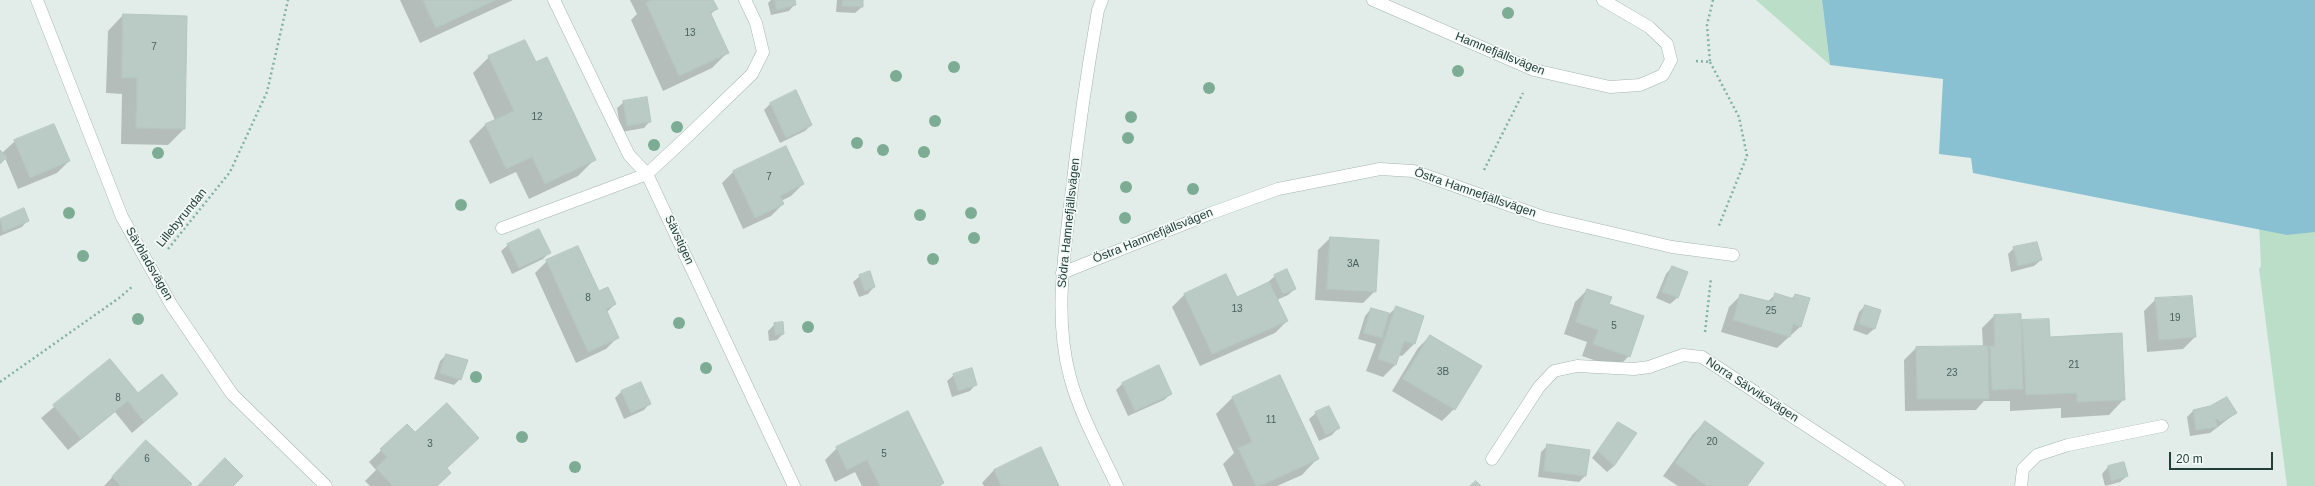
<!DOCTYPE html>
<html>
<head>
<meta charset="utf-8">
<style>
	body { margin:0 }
	#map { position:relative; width:2315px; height:486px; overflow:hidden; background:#e2ede9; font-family:Arial,sans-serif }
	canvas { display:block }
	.scale { position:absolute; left:2169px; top:452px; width:104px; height:18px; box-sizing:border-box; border:2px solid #223e39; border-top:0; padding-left:5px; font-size:12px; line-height:14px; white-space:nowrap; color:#223e39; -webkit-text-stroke:3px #f3f9f6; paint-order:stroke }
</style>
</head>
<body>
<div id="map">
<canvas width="2315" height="486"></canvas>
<div class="scale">20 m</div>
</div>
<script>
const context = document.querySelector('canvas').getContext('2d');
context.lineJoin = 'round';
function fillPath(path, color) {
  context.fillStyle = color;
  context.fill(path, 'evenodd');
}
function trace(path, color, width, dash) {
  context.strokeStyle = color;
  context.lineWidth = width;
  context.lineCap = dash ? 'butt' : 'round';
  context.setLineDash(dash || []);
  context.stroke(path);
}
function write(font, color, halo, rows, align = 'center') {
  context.font = font + ' Arial,sans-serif';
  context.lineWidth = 3.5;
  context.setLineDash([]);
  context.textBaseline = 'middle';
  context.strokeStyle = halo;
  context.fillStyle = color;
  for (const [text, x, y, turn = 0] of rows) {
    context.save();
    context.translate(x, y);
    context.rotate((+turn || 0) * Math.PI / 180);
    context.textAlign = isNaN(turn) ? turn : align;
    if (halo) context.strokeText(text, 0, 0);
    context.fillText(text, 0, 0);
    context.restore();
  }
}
fillPath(new Path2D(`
	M1756 0H1822L1830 65Z
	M2315 0V486H2287L2259 269 2261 266 2259 224Z`), '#badec7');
fillPath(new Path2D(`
	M1822 0H2315V232L2287 235 1973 173 1971 158 1939 154 1943 79 1830 65Z`), '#89c1d3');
fillPath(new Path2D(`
	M400 0H513L420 43Z
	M630 0H712L716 9 710 15 728 52 712 68 663 91 631 20 637 14Z
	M771 0H794L795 4 789 11 771 15 768 3Z
	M837 0H862V7L855 13 836 12Z
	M123 15 186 17 184 129 168 145 121 144 122 94 106 93 108 31Z
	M489 57 535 63 594 160 578 176 529 199 516 172 490 184 469 141 485 125 495 120 473 73Z
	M796 92 811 125 805 131 780 143 764 110 770 104Z
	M624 102 650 121 644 128 621 132 617 108Z
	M15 141 69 161 57 173 18 189 5 158 0 163V151L2 153Z
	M734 171 803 184 791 196 781 201 783 204 771 216 743 229 722 183Z
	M24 210 28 220 22 227 0 236V220Z
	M1330 238 1375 291 1363 303 1315 300 1318 250Z
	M508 245 549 253 543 259 512 274 501 251Z
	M2014 248 2041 260 2034 266 2011 272 2008 254Z
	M547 261 615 304 607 312 618 337 606 349 576 363 535 273Z
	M1672 267 1687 273 1677 298 1670 304 1656 298 1666 274Z
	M860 276 874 287 868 294 859 297 853 282Z
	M1225 276 1236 298 1268 282 1275 276 1295 289 1288 295 1277 300 1287 321 1275 333 1200 366 1172 307 1184 295Z
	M1587 290 1608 304 1629 356 1617 368 1582 356 1587 342 1564 334 1575 302Z
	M1741 295 1767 302 1775 295 1791 299 1795 295 1801 326 1777 348 1721 332 1729 307Z
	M2156 299 2195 337 2183 349 2147 352 2144 311Z
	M1865 306 1880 311 1874 329 1867 335 1853 330 1859 312Z
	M1397 307 1423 316 1414 344 1402 356 1398 355 1395 365 1383 377 1366 371 1376 344 1358 339 1365 316 1371 309 1389 314Z
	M1994 316 2020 323 2022 321 2049 338 2124 399 2109 415 2061 418V408L2010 411V401H1984L1976 410 1905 411 1904 360 1916 348 1983 347 1982 328Z
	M775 324 783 334 777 340 769 341 768 331Z
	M1430 336 1454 409 1442 421 1392 391 1418 348Z
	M446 355 460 379 454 385 434 379 440 361Z
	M110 360 138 395 177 394 132 433 115 412 68 450 41 418Z
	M1159 367 1171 394 1164 400 1128 416 1116 390 1122 384Z
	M954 375 976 384 970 391 952 397 947 381Z
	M1279 376 1317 459 1302 475 1277 486H1233L1223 464 1234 453 1216 414 1232 398Z
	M640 383 650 403 644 410 624 419 615 398 621 392Z
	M2193 411 2236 413 2210 433 2190 436 2187 417Z
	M1316 413 1338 428 1332 435 1319 441 1309 419Z
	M1705 422 1746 486H1678L1663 476 1693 434Z
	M1618 423 1614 466 1607 472 1592 458Z
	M407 425 446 468 436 486H370L365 481 376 470 369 462Z
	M1548 445 1588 450 1585 476 1579 482 1538 477 1541 452Z
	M837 448 943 483 940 486H862L855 472 835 482 825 460Z
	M1041 449 1058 486H984L982 483 994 470Z
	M134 454 189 486H104Z
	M2124 463 2127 476 2120 482 2105 486 2102 474 2108 467Z`), '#0003');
const building = new Path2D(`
	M423 0H496L436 28Z
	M652 0H713L718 9 710 12 729 53 679 76 646 3Z
	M775 0H795L796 5 777 10Z
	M843 0H863V7L842 6Z
	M123 14 187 16 185 129 136 128 137 78H122Z
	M525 40 536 62 547 57 596 160 545 184 532 157 506 169 485 124 514 111 488 56Z
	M796 90 812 125 786 138 770 103Z
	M647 97 651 122 627 126 623 101Z
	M54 124 70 161 30 178 14 140Z
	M786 146 804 184 780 196 784 204 755 218 733 171Z
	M0 150 7 157 0 164Z
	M24 208 29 221 3 232 0 219Z
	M539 229 551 253 519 268 507 244Z
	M1330 237 1379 240 1376 292 1327 289Z
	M2037 242 2042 260 2018 266 2013 247Z
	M578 246 599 291 608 287 616 304 606 309 619 338 588 352 546 260Z
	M1672 266 1688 272 1678 298 1662 292Z
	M1287 269 1296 289 1283 294 1274 275Z
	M870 271 875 287 865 291 859 275Z
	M1226 274 1237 297 1269 282 1288 321 1212 354 1184 294Z
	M1587 289 1612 297 1609 304 1644 316 1630 357 1593 344 1598 330 1576 322Z
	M1775 293 1794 299 1795 294 1810 298 1801 327 1793 324 1790 337 1733 320 1740 294 1772 302Z
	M2192 296 2196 337 2159 340 2155 298Z
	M1865 305 1881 310 1875 329 1859 324Z
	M1396 306 1424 316 1415 344 1404 341 1396 365 1378 359Z
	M1371 308 1389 313 1382 338 1364 333Z
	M2021 314 2023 389 1992 390 1990 346H1995L1994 315Z
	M2049 319 2050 337 2122 333 2125 400 2077 402V393L2026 395 2022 320Z
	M783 322 784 334 775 335 774 323Z
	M1430 335 1482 366 1455 410 1403 379Z
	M1988 346 1989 399H1917L1916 347Z
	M446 354 468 360 461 380 440 373Z
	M110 359 138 393 162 374 178 394 144 422 128 401 81 439 53 405Z
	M1159 365 1172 394 1135 411 1122 383Z
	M972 368 977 385 958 391 953 374Z
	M1280 375 1319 459 1260 486H1256L1238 448 1252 442 1232 397Z
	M641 382 651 404 631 413 621 391Z
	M2227 397 2237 413 2221 422 2215 418 2218 427 2196 430 2193 410 2210 406Z
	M447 403 479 438 447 468 451 473 437 486H393L376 468 387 457 380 449 407 424 415 432Z
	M1329 406 1340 428 1326 435 1315 412Z
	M908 411 944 483 938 486H880L867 460 847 470 836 447Z
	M1705 421 1764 463 1747 486H1707L1675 463Z
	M1618 422 1637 433 1614 466 1598 451Z
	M146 440 192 484 190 486H121L112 477Z
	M1547 444 1590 450 1586 476 1544 471Z
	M1041 447 1059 486H1001L994 470Z
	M225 458 243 476 233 486H198Z
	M2124 462 2128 476 2111 481 2108 466Z
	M1476 481 1481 486H1470Z`);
fillPath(building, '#bacac5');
trace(building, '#b4c6c0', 1);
const minor = new Path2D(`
	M37 0 122 217 172 306 232 394 326 486
	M554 0 629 155 647 174 794 486
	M1102 0 1098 10C1087 72 1078 134 1071 197 1064 257 1054 318 1070 377 1080 415 1101 451 1117 486
	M1373 0 1534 70 1610 87 1640 85 1663 75 1671 60 1667 44 1649 27 1603 0
	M502 228 647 174 689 135 752 74 763 52 756 23 745 0
	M1062 273 1209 214 1278 189 1380 169 1413 171 1543 217 1672 247 1733 255
	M1492 459 1539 387 1554 371 1577 366 1634 369 1649 367 1683 355 1702 357 1898 486
	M2021 486 2023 469 2037 455 2068 445 2162 426`);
trace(minor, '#a5b5b1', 13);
trace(new Path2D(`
	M1696 61 1710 62 1707 25 1713 0
	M1710 62 1739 117 1747 156 1718 228
	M1484 170 1523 93
	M168 249 230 172 267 92 288 0
	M1705 332 1711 278
	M0 382 119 298 133 286`), '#82b1a6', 2.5, [2, 3]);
trace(minor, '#fff', 12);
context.fillStyle = '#7dac94';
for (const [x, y] of [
	[1508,13],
	[954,67],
	[1458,71],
	[896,76],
	[1209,88],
	[1131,117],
	[935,121],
	[677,127],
	[1128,138],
	[857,143],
	[654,145],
	[883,150],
	[924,152],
	[158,153],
	[1126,187],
	[1193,189],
	[461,205],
	[69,213],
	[971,213],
	[920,215],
	[1125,218],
	[974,238],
	[83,256],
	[933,259],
	[138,319],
	[679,323],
	[808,327],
	[706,368],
	[476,377],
	[522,437],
	[575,467]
]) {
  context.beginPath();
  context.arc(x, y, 6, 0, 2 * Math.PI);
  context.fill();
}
write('10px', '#48615c', null, [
	["13",690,33],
	["7",154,47],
	["12",537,117],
	["7",769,177],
	["3A",1353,264],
	["8",588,298],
	["13",1237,309],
	["25",1771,311],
	["19",2175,318],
	["5",1614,326],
	["21",2074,365],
	["3B",1443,372],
	["23",1952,373],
	["8",118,398],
	["11",1271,420],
	["20",1712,442],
	["3",430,444],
	["5",884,454],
	["6",147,459]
]);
write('12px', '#223e39', '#f3f9f6', [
	["Hamnefjällsvägen",1500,54,22],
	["Östra Hamnefjällsvägen",1475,193,19],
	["Lillebyrundan",182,218,-51],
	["Södra Hamnefjällsvägen",1069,223,-84],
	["Östra Hamnefjällsvägen",1153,236,-22],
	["Sävstigen",679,240,65],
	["Sävbladsvägen",149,264,60],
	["Norra Sävviksvägen",1752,390,33]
]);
</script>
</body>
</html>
